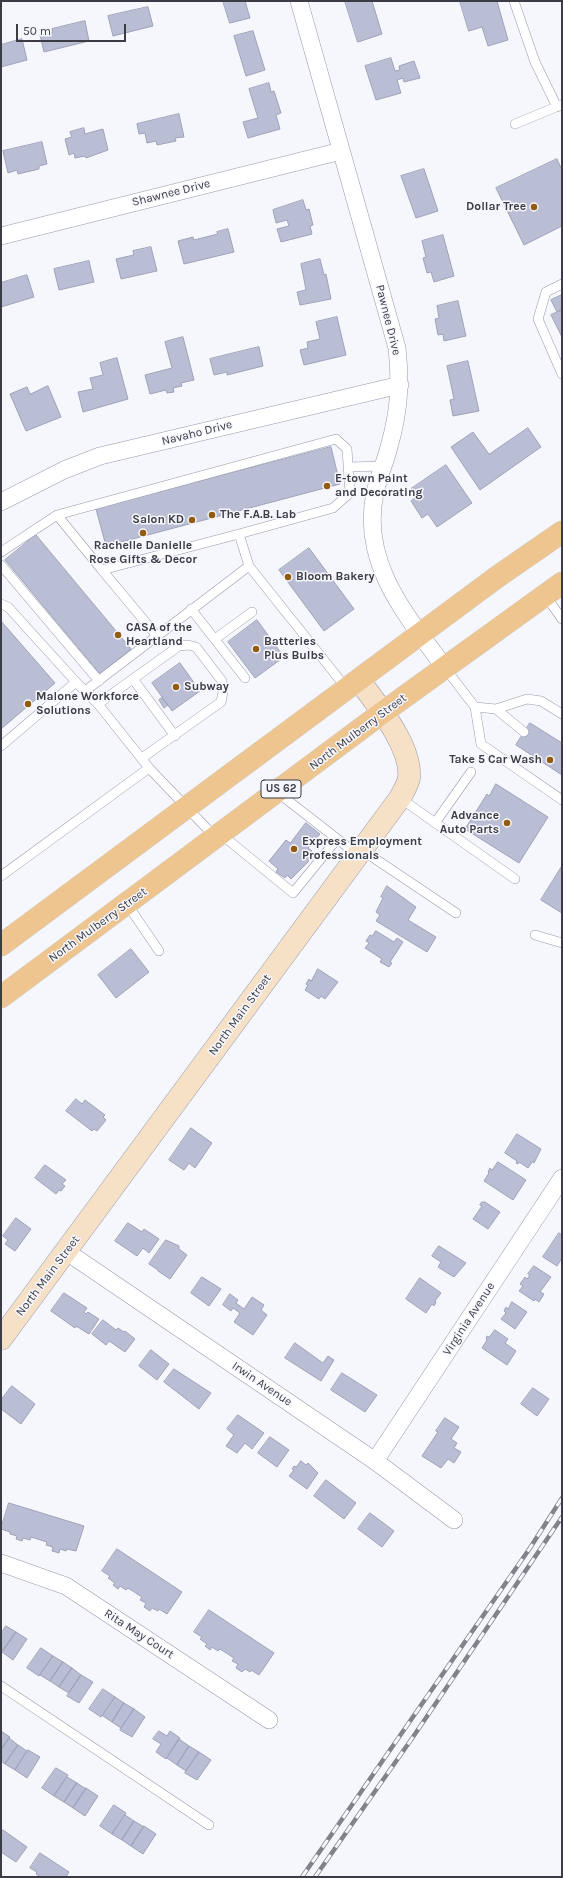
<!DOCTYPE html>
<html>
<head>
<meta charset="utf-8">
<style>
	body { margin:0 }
	#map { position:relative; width:563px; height:1878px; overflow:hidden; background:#f6f7fc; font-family:Karla,sans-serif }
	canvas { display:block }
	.frame { position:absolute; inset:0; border:2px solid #3b3c45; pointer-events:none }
	.scale { position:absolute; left:16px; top:24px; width:110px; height:18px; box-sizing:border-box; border:2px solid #3b3c45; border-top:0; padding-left:5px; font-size:12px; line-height:14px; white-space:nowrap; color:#3b3c45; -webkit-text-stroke:3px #f6f7fc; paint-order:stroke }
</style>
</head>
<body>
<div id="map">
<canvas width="563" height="1878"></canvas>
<div class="frame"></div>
<div class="scale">50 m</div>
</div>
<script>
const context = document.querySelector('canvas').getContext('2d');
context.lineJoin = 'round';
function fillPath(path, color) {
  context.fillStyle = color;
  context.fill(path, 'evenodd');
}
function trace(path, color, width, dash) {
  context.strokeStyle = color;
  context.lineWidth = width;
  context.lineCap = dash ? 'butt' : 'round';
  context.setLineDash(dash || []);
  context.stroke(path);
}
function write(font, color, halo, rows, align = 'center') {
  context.font = font + ' Karla,sans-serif';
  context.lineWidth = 3;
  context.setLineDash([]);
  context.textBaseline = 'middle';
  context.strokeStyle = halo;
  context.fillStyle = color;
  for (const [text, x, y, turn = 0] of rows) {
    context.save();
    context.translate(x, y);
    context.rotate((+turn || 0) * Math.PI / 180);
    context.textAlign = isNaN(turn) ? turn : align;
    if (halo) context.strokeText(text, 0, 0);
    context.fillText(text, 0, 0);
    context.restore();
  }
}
const building = new Path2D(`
	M223 1H245L250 18 230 23Z
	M345 1H372L382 34 358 42Z
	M460 1H497L508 40 488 46 482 27 469 31Z
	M148 7 153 26 113 36 108 16Z
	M85 21 89 41 44 52 40 35 53 32 52 29Z
	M253 31 265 70 246 76 234 36Z
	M22 39 27 60 1 67V45Z
	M391 58 395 71 400 70 399 66 414 61 420 78 404 82 403 78 397 80 401 93 376 100 365 66Z
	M269 83 271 92 274 91 281 113 276 115 280 129 248 138 243 122 258 118 249 89Z
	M179 114 184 137 175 138 176 141 157 145 156 141 147 143 145 133 139 134 137 124Z
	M84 128 85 134 103 129 108 150 86 158 85 156 75 158 74 153 69 155 65 139 72 137 70 132Z
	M42 142 47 164 39 166V169L18 174 17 170 8 173 3 151Z
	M557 159 562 170V226L524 245 496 188Z
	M424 169 438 211 416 218 401 176Z
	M303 200 306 210 309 209 313 225 310 226 312 234 281 242 277 229 289 226 287 220 276 223 273 210Z
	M228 229 234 252 184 264 178 241 193 237 194 240 218 234 217 232Z
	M443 235 454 276 434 282 431 272 427 273 423 258 426 257 422 241Z
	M151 247 157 271 121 279 116 259 134 255 133 251Z
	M320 259 324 275 326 274 331 299 300 305 297 292 306 290 301 264Z
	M89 261 94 282 59 290 54 269Z
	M27 275 34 297 1 307V283Z
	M562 295V310L557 312 551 300Z
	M458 301 466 336 444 341 443 334 438 335 435 319 439 318 437 306Z
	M562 310V337L551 315Z
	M337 317 346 355 304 365 300 350 308 348 307 342 320 339 316 322Z
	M183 337 194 380 181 383 182 386 173 388 174 392 167 393 166 390 150 394 145 375 172 368 165 342Z
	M259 347 263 366 227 375V372L214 375 210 359Z
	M117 358 128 399 83 412 78 392 93 389 90 378 103 375 100 363Z
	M468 361 479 411 453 416 450 400 454 399 447 366Z
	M48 386 61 417 26 431 10 394 27 387 30 394Z
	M528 428 541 447 480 490 451 447 473 432 489 454Z
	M331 447 340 484 106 546 96 509Z
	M446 465 472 503 437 527 428 514 422 518 411 501 416 497 411 489Z
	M36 535 131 649 100 674 5 560Z
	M309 548 354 609 324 631 279 570Z
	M257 620 284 657 255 678 228 642Z
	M1 621 55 683 1 729Z
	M180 663 200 691 172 711 152 683Z
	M162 698 168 705 164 708 159 700Z
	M530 723 562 743V775L516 745Z
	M496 784 548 817 519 863 465 829 487 794 489 796Z
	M306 823 320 834 308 848 312 851 308 857 310 858 308 862 291 879 287 875 285 878 276 872 278 869 269 861 286 840 290 843Z
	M562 866V913L541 900Z
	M387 886 416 907 408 920 436 937 427 952 376 921 380 915 376 912 383 898 381 897Z
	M376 931 394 942 397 938 403 942 390 962 392 963 389 967 380 962 382 959 365 948 369 943 366 941 370 935 372 936Z
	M131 949 149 972 116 998 98 975Z
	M318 969 338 982 325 999 321 996 319 999 305 990 308 985 306 984 309 979 311 981Z
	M76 1099 82 1104 85 1100 105 1115 103 1117 106 1120 97 1131 94 1129 92 1131 66 1111Z
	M191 1128 212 1143 195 1168 189 1163 184 1170 169 1160Z
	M517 1134 541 1149 534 1163 533 1161 528 1168 519 1162 518 1164 516 1163 517 1161 505 1153Z
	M498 1162 526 1180 513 1200 484 1181 489 1173 488 1172 490 1168 492 1170Z
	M45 1165 66 1180 62 1184 65 1186 61 1191 59 1190 56 1194 35 1178Z
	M482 1202H485L500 1212 488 1229 473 1219 482 1206 480 1205Z
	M16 1218 31 1229 15 1251 5 1244 8 1240 3 1236Z
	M128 1223 142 1232 144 1229 159 1239 149 1253 143 1248 137 1256 115 1241Z
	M559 1233 562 1235V1258L557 1266 543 1257Z
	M166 1240 179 1246V1249L187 1255 170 1279 158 1271V1270L149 1264Z
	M439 1246 466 1263 454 1277 438 1267 441 1262 432 1256Z
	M534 1266 551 1277 540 1292 544 1294 539 1302 535 1299 534 1301 519 1291 523 1286 520 1284 525 1277 527 1279 530 1275 528 1274Z
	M202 1277 221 1289 209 1306 191 1293Z
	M420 1278 441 1293 435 1301 436 1302 434 1306 432 1304 426 1313 406 1299Z
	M64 1293 87 1308 84 1312 86 1314 88 1312 99 1319 89 1334 76 1326 75 1328 51 1311Z
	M230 1294 238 1300 236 1303 244 1309 252 1297 264 1305 261 1310 267 1315 253 1335 234 1322 240 1313 233 1308 231 1311 223 1305Z
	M512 1302 527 1312 515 1329 501 1319 506 1313 504 1311 506 1307 508 1309Z
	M103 1320 116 1330 118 1328 124 1332 125 1331 135 1339 125 1352 109 1341 106 1345 92 1334Z
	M495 1330 508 1339 505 1343 516 1351 507 1365 482 1348 487 1340 486 1339 487 1336 489 1337Z
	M295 1343 323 1363 328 1356 334 1360 321 1381 285 1358Z
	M151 1350 169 1364 157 1380 139 1366Z
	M174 1369 211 1393 199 1409 164 1382Z
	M342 1373 377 1395 365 1412 331 1390Z
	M12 1386 35 1404 21 1424 1 1409V1400Z
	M533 1388 549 1399 537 1416 521 1404Z
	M238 1415 264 1433 252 1449 245 1443 237 1453 226 1446 234 1435 227 1429Z
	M445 1418 459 1427 451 1439 457 1443 454 1448 461 1452 454 1463 448 1459 441 1468 422 1456 438 1432 436 1431Z
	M270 1437 289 1450 277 1467 258 1453Z
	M301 1461 306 1465 308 1463 318 1473 307 1489 289 1476 294 1470 292 1469 294 1466 296 1467Z
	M326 1480 356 1503 344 1519 314 1496Z
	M9 1503 84 1526 76 1551 67 1549 66 1551 60 1549 59 1553 52 1551 53 1547 46 1545 47 1542 31 1537 30 1540 23 1538 22 1541 16 1539 17 1536 10 1534V1532L1 1529Z
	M370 1513 394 1531 382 1547 358 1529Z
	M117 1549 182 1592 167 1614 159 1609 158 1611 152 1608 150 1611 144 1607 146 1603 140 1600 142 1597 128 1588 126 1590 120 1586 118 1589 113 1585 115 1583 108 1578 110 1576 102 1571Z
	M209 1610 274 1653 259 1675 251 1670 250 1672 245 1669 242 1672 236 1668 238 1664 232 1661 234 1658 220 1649 218 1651 212 1647 210 1650 205 1646 207 1644 200 1639 202 1637 194 1632Z
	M6 1626 16 1632 3 1651 1 1649V1634Z
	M16 1632 27 1639 13 1660 2 1652Z
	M41 1648 53 1656 39 1676 27 1668Z
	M53 1656 63 1662 50 1681 40 1675Z
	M63 1662 72 1668 59 1687 50 1681Z
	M72 1668 81 1675 69 1693 59 1687Z
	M81 1675 93 1682 79 1703 67 1696Z
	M103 1689 115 1697 101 1717 89 1709Z
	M115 1697 124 1703 112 1722 103 1716Z
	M124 1703 134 1709 121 1728 112 1722Z
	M134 1709 145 1717 132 1737 120 1730Z
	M1 1731 10 1737 1 1750Z
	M159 1731 167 1736 170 1731 180 1738 166 1759 156 1752 161 1744 153 1739Z
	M9 1738 18 1745 5 1764 1 1761V1750Z
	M179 1739 189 1746 177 1765 167 1758Z
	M18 1745 27 1751 15 1770 5 1764Z
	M189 1746 199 1752 186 1771 177 1765Z
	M28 1750 40 1757 27 1778 15 1770Z
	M199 1752 211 1760 197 1780 185 1773Z
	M56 1768 68 1775 54 1796 42 1788Z
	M67 1777 77 1783 64 1802 54 1796Z
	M77 1783 86 1789 73 1808 64 1802Z
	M86 1788 98 1796 85 1816 73 1808Z
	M114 1805 126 1813 112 1834 100 1826Z
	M125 1815 134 1821 122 1840 112 1834Z
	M134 1821 144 1827 131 1846 122 1840Z
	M144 1826 156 1834 143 1854 131 1846Z
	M3 1830 27 1847 16 1862 1 1852V1833Z
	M40 1853 69 1872 66 1877H41L36 1874 37 1872 30 1868Z`);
fillPath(building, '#babed4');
trace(building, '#9fa2b8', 1);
const lane = new Path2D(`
	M514 1 535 62 557 107
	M515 124 561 105
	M562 284 546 292 538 319 562 374
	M348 467 383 466
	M57 515 102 570 239 534
	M1 552 57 515 336 439 347 449 350 493 333 508 239 534 249 566
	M1 565 99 681
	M102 570 157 636
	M545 595 562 619
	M1 604 8 607 76 682 98 704 149 768 215 837
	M191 609 245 678
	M215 639 252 612
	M445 668 475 707 481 744 562 800
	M133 679 175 736
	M85 691 249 566 347 689
	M98 704 179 646 188 645 196 647 222 681 223 692 221 702 142 758
	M475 707 496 709 527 699 541 701 562 714
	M496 709 524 732
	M1 746 76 682
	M277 792 358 855
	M400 798 515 879
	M435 823 471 772
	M222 835 293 893 337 839
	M362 850 456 913
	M1 876 149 768
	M127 904 159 951
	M535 935 562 943
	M1 1686 209 1825`);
const street = new Path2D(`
	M299 1 397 348C401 384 399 412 389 447 385 463 378 478 375 493 360 563 407 616 445 668
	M1 236 341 151
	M1 502 64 470 100 456 400 385
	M67 1252 375 1461 454 1520
	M375 1461 562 1178
	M1 1563 66 1586 269 1720`);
const secondary = new Path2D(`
	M1 1339 400 798C403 792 408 784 409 778 412 746 377 705 359 680`);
const primary = new Path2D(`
	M1 945 497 577 562 532
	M1 997 382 713 562 583`);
trace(lane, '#9599ae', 10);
trace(street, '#9599ae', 18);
trace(secondary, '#9599ae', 23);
trace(primary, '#d4d4d6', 23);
trace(lane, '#fff', 9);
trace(street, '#fff', 17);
trace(secondary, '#f6e1c7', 22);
trace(primary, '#eec48f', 22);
const rail = new Path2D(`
	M302 1877 530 1548 562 1498
	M315 1877 413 1737 562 1517`);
trace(rail, '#82838a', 4.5);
trace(rail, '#f6f7fc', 3, [9]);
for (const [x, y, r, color] of [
	[534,207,4,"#915c0f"],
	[327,486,4,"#915c0f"],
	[212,515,4,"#915c0f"],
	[192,520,4,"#915c0f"],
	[143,533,4,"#915c0f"],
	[288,577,4,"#915c0f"],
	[118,635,4,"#915c0f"],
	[256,649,4,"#915c0f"],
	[176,687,4,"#915c0f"],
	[28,704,4,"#915c0f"],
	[550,760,4,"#915c0f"],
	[507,823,4,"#915c0f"],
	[294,849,4,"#915c0f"]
]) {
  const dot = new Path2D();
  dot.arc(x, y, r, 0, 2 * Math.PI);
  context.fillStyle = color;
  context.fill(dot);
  trace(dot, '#f6f7fc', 1.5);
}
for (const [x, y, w] of [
	[281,789,40]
]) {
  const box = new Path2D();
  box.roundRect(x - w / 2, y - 9, w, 18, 3);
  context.fillStyle = '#f6f7fc';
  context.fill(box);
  trace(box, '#3b3c45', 1);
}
write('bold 11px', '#3b3c45', null, [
	["US 62",281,789]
]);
write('12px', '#3b3c45', '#f6f7fc', [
	["Shawnee Drive",171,193,-14],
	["Pawnee Drive",388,320,76],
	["Navaho Drive",197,433,-14],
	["North Mulberry Street",358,732,-37],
	["North Mulberry Street",98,925,-36],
	["North Main Street",240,1015,-54],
	["North Main Street",48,1276,-53],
	["Virginia Avenue",469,1319,-57],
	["Irwin Avenue",262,1384,34],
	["Rita May Court",139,1634,33]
]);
write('bold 12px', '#3b3c45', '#f6f7fc', [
	["Dollar Tree",526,207,"right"],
	["E-town Paint",335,479],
	["and Decorating",335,493],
	["The F.A.B. Lab",220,515],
	["Salon KD",184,520,"right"],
	["Rachelle Danielle",143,546,"center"],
	["Rose Gifts & Decor",143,560,"center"],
	["Bloom Bakery",296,577],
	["CASA of the",126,628],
	["Heartland",126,642],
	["Batteries",264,642],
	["Plus Bulbs",264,656],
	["Subway",184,687],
	["Malone Workforce",36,697],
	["Solutions",36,711],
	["Take 5 Car Wash",542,760,"right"],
	["Advance",499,816,"right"],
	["Auto Parts",499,830,"right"],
	["Express Employment",302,842],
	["Professionals",302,856]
], 'left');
</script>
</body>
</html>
